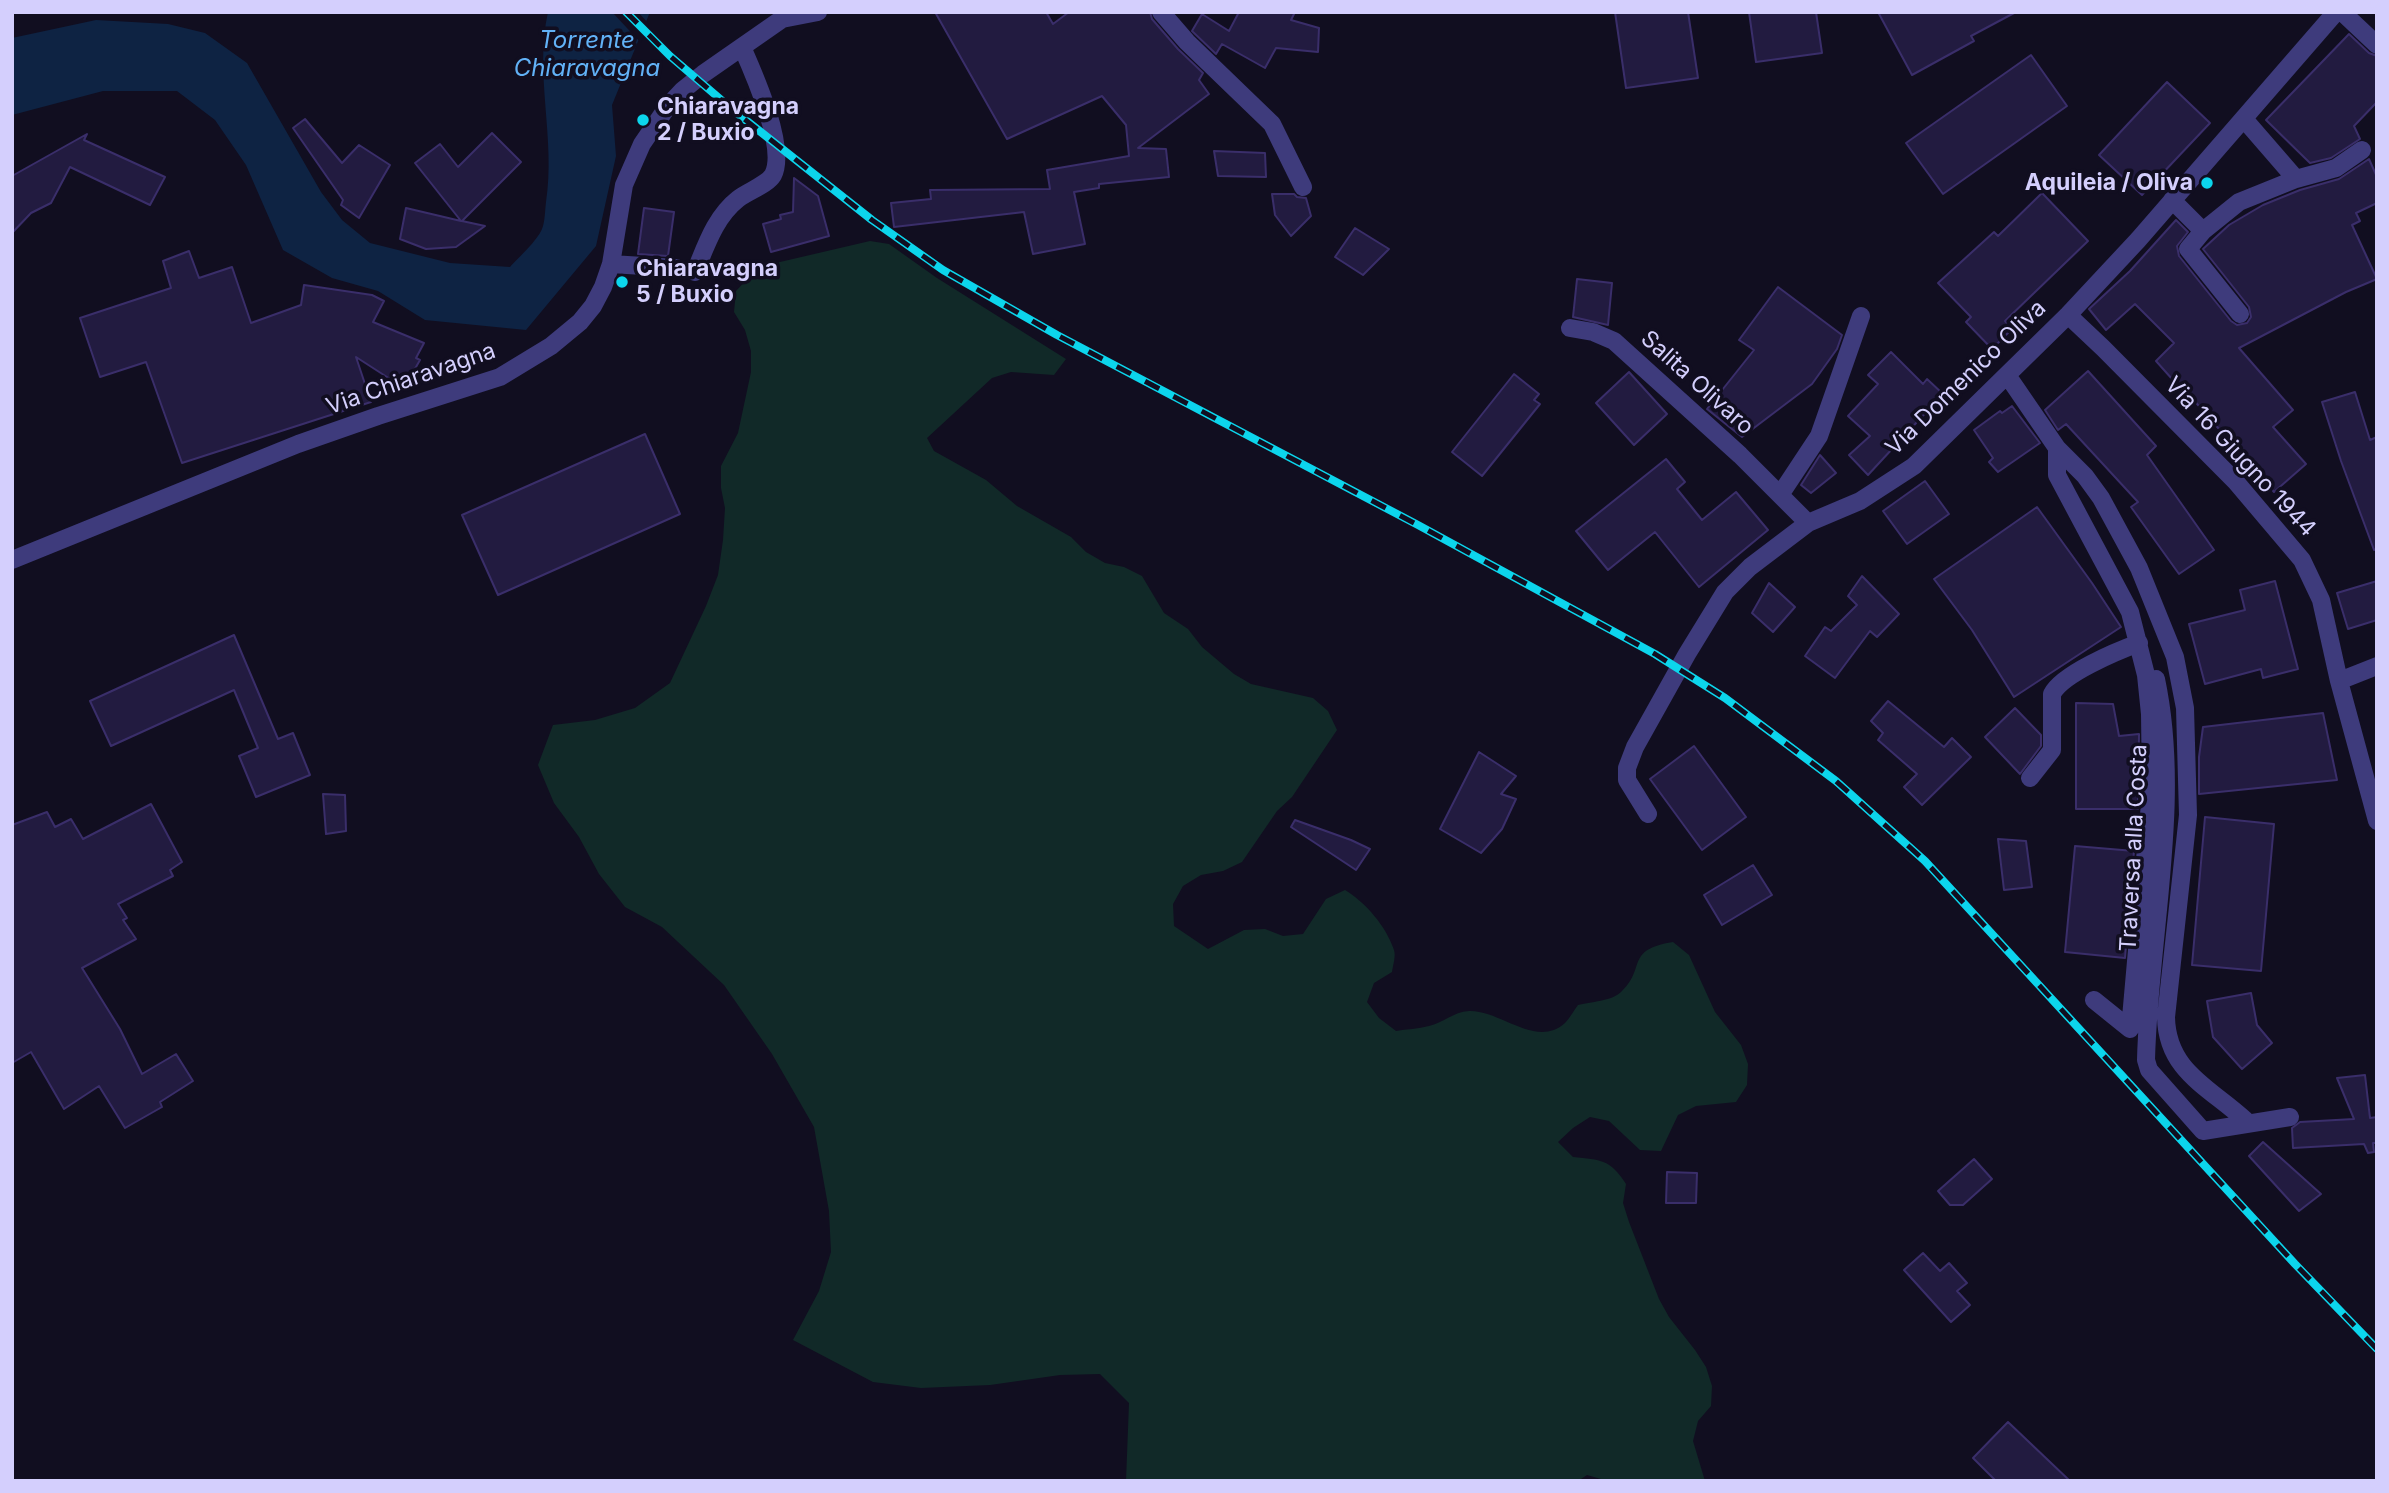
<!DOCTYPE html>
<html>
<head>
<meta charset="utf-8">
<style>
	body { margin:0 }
	#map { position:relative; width:2389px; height:1493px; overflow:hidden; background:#110e20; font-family:Inter,sans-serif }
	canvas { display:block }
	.frame { position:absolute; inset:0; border:14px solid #d4cffd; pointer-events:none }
</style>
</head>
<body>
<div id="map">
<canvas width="2389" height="1493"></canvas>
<div class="frame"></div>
</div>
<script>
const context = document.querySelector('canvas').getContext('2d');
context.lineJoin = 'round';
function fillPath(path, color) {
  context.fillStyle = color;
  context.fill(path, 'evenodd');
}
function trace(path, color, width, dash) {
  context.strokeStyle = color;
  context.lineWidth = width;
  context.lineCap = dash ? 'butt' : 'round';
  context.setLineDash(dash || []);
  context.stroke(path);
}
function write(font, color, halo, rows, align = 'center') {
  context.font = font + ' Inter,sans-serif';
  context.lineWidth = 7;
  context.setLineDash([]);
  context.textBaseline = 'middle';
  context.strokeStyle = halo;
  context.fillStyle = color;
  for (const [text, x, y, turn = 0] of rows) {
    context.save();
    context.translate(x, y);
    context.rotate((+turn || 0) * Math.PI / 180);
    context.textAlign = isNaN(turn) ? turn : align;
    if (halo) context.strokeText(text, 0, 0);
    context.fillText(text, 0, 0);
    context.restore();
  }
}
fillPath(new Path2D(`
	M870 241 889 244 937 278 1066 359 1054 375 1011 372 992 378 927 438 934 451 986 480 1017 506 1071 537 1086 552 1105 563 1124 567 1142 576 1164 613 1188 629 1202 647 1234 674 1251 684 1313 698 1328 711 1337 730 1292 797 1277 811 1242 862 1223 871 1201 875 1183 886 1173 904 1174 926 1208 949 1244 930 1265 929 1283 936 1303 934 1326 899 1345 890C1366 903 1386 926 1394 950 1396 956 1393 965 1392 972L1374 983 1367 1002 1379 1018 1396 1031C1407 1029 1418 1029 1429 1026 1443 1023 1453 1012 1469 1011 1501 1010 1536 1049 1565 1023 1570 1018 1574 1010 1578 1005 1590 1002 1612 1001 1621 992 1647 968 1624 950 1673 942L1689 955 1715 1012 1741 1045 1748 1064 1747 1085 1736 1102 1696 1106 1678 1115 1661 1151 1640 1150 1609 1121 1590 1117 1573 1128 1558 1142 1573 1157C1601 1160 1610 1159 1626 1184L1623 1203 1629 1222 1659 1299 1669 1317 1695 1350 1706 1367 1712 1386 1711 1406 1698 1421 1693 1441 1705 1481H1608L1587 1475 1578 1481H1126L1129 1403 1100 1374 1060 1375 990 1385 921 1388 873 1382 793 1340 819 1291 831 1252 829 1211 814 1127 772 1054 724 985 662 927 625 907 599 874 579 837 554 803 538 765 553 725 595 720 635 708 670 683 706 606 718 575 723 540 725 508 721 488V466L738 433 751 372V351L745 330 734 312 736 291 750 276 780 262Z`), '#112928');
fillPath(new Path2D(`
	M548 12H650L612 105 616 156 596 246 526 330 425 320 378 291 332 278 283 250 246 165 215 120 177 91H103L12 115V38L96 20 168 24 205 33 247 63 321 192 342 220 370 243 450 263 510 267C519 257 537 241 542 229 545 222 545 210 546 202 556 139 534 74 548 12Z`), '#0e2343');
fillPath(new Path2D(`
	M612 12H638L649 24 641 43Z`), '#110e20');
const building = new Path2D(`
	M935 12H1046L1053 24 1069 12H1150L1152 19 1178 49 1203 73 1199 80 1209 94 1138 148 1166 149 1169 177 1099 184V188L1074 192 1085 244 1033 254 1024 212 894 227 891 203 931 199 930 190 1050 189 1047 170 1129 156 1126 125 1102 96 1007 139Z
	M1239 12H1295L1291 20 1319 28 1318 52 1276 48 1265 68 1222 44 1216 54 1192 31 1202 14 1229 31Z
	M1615 12H1688L1698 78 1626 88Z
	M1749 12H1816L1822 53 1756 62Z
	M1878 12H2016L1971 36 1974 41 1912 75Z
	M2349 34 2369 53 2377 56V102L2354 126 2360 139 2331 158 2310 163 2266 120Z
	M2031 55 2067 106 1943 194 1906 143Z
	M2167 82 2210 123 2142 195 2099 155Z
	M305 119 342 163 359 145 390 165 359 218 341 205 343 200 293 128Z
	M492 133 521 162 462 221 485 226 456 247 426 249 400 239 406 208 461 221 415 163 440 144 458 167Z
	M87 134 84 140 165 177 150 205 70 167 51 203 31 213 12 233V176Z
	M1214 151 1265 153 1266 177 1218 176Z
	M2369 159 2377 177V203L2356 213 2360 221 2352 225 2377 279 2346 292 2239 348 2293 410 2273 427 2306 464 2274 492 2191 397 2189 398 2156 361 2174 343 2135 304 2106 330 2089 309 2130 271 2176 220 2188 232 2177 246 2179 256 2231 321 2237 325 2247 323 2251 317 2249 307 2203 249 2229 225 2263 205 2300 190 2339 179Z
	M794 178 818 196 829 236 771 252 763 224 781 219 780 215 793 212Z
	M2042 193 2088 241 2005 321 2012 329 1992 349 1966 322 1971 317 1938 283 1994 232 1998 236Z
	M1272 194H1294L1297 197 1306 198 1311 216 1291 236 1275 215Z
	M644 208 674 212 668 256 638 254Z
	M1355 228 1389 249 1363 275 1335 257Z
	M189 251 199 278 232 267 251 323 301 305 304 285 372 295 384 301 373 322 424 343 416 358 420 360 404 388 356 357 371 402 182 463 146 362 100 377 80 318 171 288 163 261Z
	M1577 279 1612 283 1608 325 1573 317Z
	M1778 287 1842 335 1837 349 1812 384 1742 437 1707 409 1754 350 1739 340Z
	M1891 352 1923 384 1927 379 1943 394 1868 475 1849 455 1870 436 1848 416 1878 384 1868 375Z
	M2088 371 2156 446 2147 455 2214 550 2179 574 2131 507 2138 502 2066 424 2058 430 2045 410Z
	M1629 372 1667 414 1634 445 1596 403Z
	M1514 374 1539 394 1534 400 1540 404 1482 476 1452 452Z
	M2355 392 2370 440 2377 437V549L2374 550 2341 461 2322 402Z
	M2012 406 2040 443 1998 472 1989 462 1993 458 1974 430 2000 411 2002 413Z
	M645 434 680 514 498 595 462 515Z
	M1820 455 1836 473 1811 493 1801 485Z
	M1666 459 1685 482 1677 489 1702 520 1736 492 1768 530 1699 587 1655 532 1608 570 1576 531Z
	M1925 481 1949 514 1907 544 1883 511Z
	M2037 507 2092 583 2121 627 2014 697 1972 630 1934 579Z
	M1862 576 1899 614 1877 637 1870 631 1835 678 1805 656 1825 627 1831 631 1857 605 1848 596Z
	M2275 581 2298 669 2263 678 2261 669 2205 684 2189 624 2245 610 2240 590Z
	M2377 581V620L2348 629 2337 593Z
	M1769 583 1795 607 1773 632 1752 613Z
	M234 635 278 739 293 733 310 775 256 797 239 756 258 748 234 690 111 746 90 701Z
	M1888 701 1944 747 1952 738 1971 757 1922 805 1904 787 1917 774 1878 740 1883 733 1871 721Z
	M2076 703 2113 704 2119 736 2139 734 2138 809H2076Z
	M2015 708 2041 735V746L2020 774 1985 737Z
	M2323 713 2337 780 2199 794V757L2203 727Z
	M1694 746 1746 817 1702 850 1650 779Z
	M1479 752 1516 776 1501 794 1516 799 1502 829 1481 853 1440 829Z
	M323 794 345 795 346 831 326 834Z
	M151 804 182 862 170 870 173 876 118 904 127 918 123 920 136 939 82 968 120 1029 142 1074 176 1054 193 1081 160 1102 162 1107 125 1128 99 1086 64 1109 31 1052 12 1063V825L47 812 55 827 71 819 83 839Z
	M2205 817 2274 824 2261 971 2192 965Z
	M1295 820 1351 840 1370 849 1356 870 1291 827Z
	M1998 839 2026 841 2032 887 2004 890Z
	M2075 846 2134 851 2125 958 2065 952Z
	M1753 865 1772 895 1722 925 1704 895Z
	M2251 993 2257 1025 2272 1043 2242 1069 2213 1037 2207 1001Z
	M2365 1075 2370 1118 2377 1117V1143H2373L2374 1152 2368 1153 2364 1144 2293 1148 2292 1128 2300 1122 2354 1119 2337 1078Z
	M2263 1142 2321 1194 2299 1211 2249 1156Z
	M1974 1159 1992 1179 1963 1205H1950L1938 1191Z
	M1667 1172 1697 1173 1696 1203H1666Z
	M1923 1253 1940 1271 1949 1263 1967 1283 1957 1291 1970 1305 1951 1322 1904 1270Z
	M2008 1422 2070 1481H1996L1973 1458Z`);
fillPath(building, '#221b40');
trace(building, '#3a2e6a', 2);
trace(new Path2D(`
	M1161 12 1187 42 1272 124 1303 187
	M2342 12 2377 45
	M2296 179 2336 168 2362 150
	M2172 200 2203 231 2239 202 2296 179 2244 119
	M2203 231 2188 249 2240 314
	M611 264 676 268
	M695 272C706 246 715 217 738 199 748 191 767 185 773 175 787 148 754 74 742 47
	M2068 315 2103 348 2236 482 2302 560 2321 600 2339 681 2377 821
	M1570 328 1593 332 1614 341 1740 455 1780 495
	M2007 375 2057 448V475L2130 612 2146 675 2150 714 2151 792 2130 1029 2094 1000
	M2057 448 2085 476 2101 498 2139 568 2175 657 2185 708 2188 815 2166 1017C2167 1071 2209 1087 2245 1120
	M1808 523 1780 495 1819 436 1861 316
	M12 560 298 444 378 416 500 377 551 346 580 322 593 306 603 287 611 264 624 185 642 144 668 106 683 90 703 74 782 19 818 12
	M2156 679C2182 802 2149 935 2146 1060L2149 1070 2203 1131 2290 1117
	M2339 681 2377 666
	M2030 778 2052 750V694C2062 674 2117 651 2139 643
	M1648 814 1627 780V768L1635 747 1687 654 1725 592 1750 567 1808 523 1860 501 1914 466 2068 315 2138 240 2336 12`), '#3e3b7c', 18);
const rail = new Path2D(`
	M626 12 670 56 733 110 872 220 943 270 1057 335 1418 525 1655 654 1725 698 1836 781 1925 861 2295 1264 2377 1349`);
trace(rail, '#0cd5ec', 8);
trace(rail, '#110e20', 5, [16]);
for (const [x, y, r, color] of [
	[643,120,7,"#0cd5ec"],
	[2207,183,7,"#0cd5ec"],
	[622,282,7,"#0cd5ec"]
]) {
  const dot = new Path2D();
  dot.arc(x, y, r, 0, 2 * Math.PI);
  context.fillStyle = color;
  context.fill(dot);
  trace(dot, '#110e20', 2.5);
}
write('bold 23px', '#d4cffd', '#110e20', [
	["Chiaravagna",657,107],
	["2 / Buxio",657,133],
	["Aquileia / Oliva",2193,183,"right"],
	["Chiaravagna",636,269],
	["5 / Buxio",636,295]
], 'left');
write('23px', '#d4cffd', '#110e20', [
	["Via Domenico Oliva",1966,378,-44],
	["Via Chiaravagna",411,379,-19],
	["Salita Olivaro",1697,383,42],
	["Via 16 Giugno 1944",2240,457,47],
	["Traversa alla Costa",2134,848,-87]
]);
write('italic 24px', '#62b2f7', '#110e20', [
	["Torrente",587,41],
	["Chiaravagna",587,69]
]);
</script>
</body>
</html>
